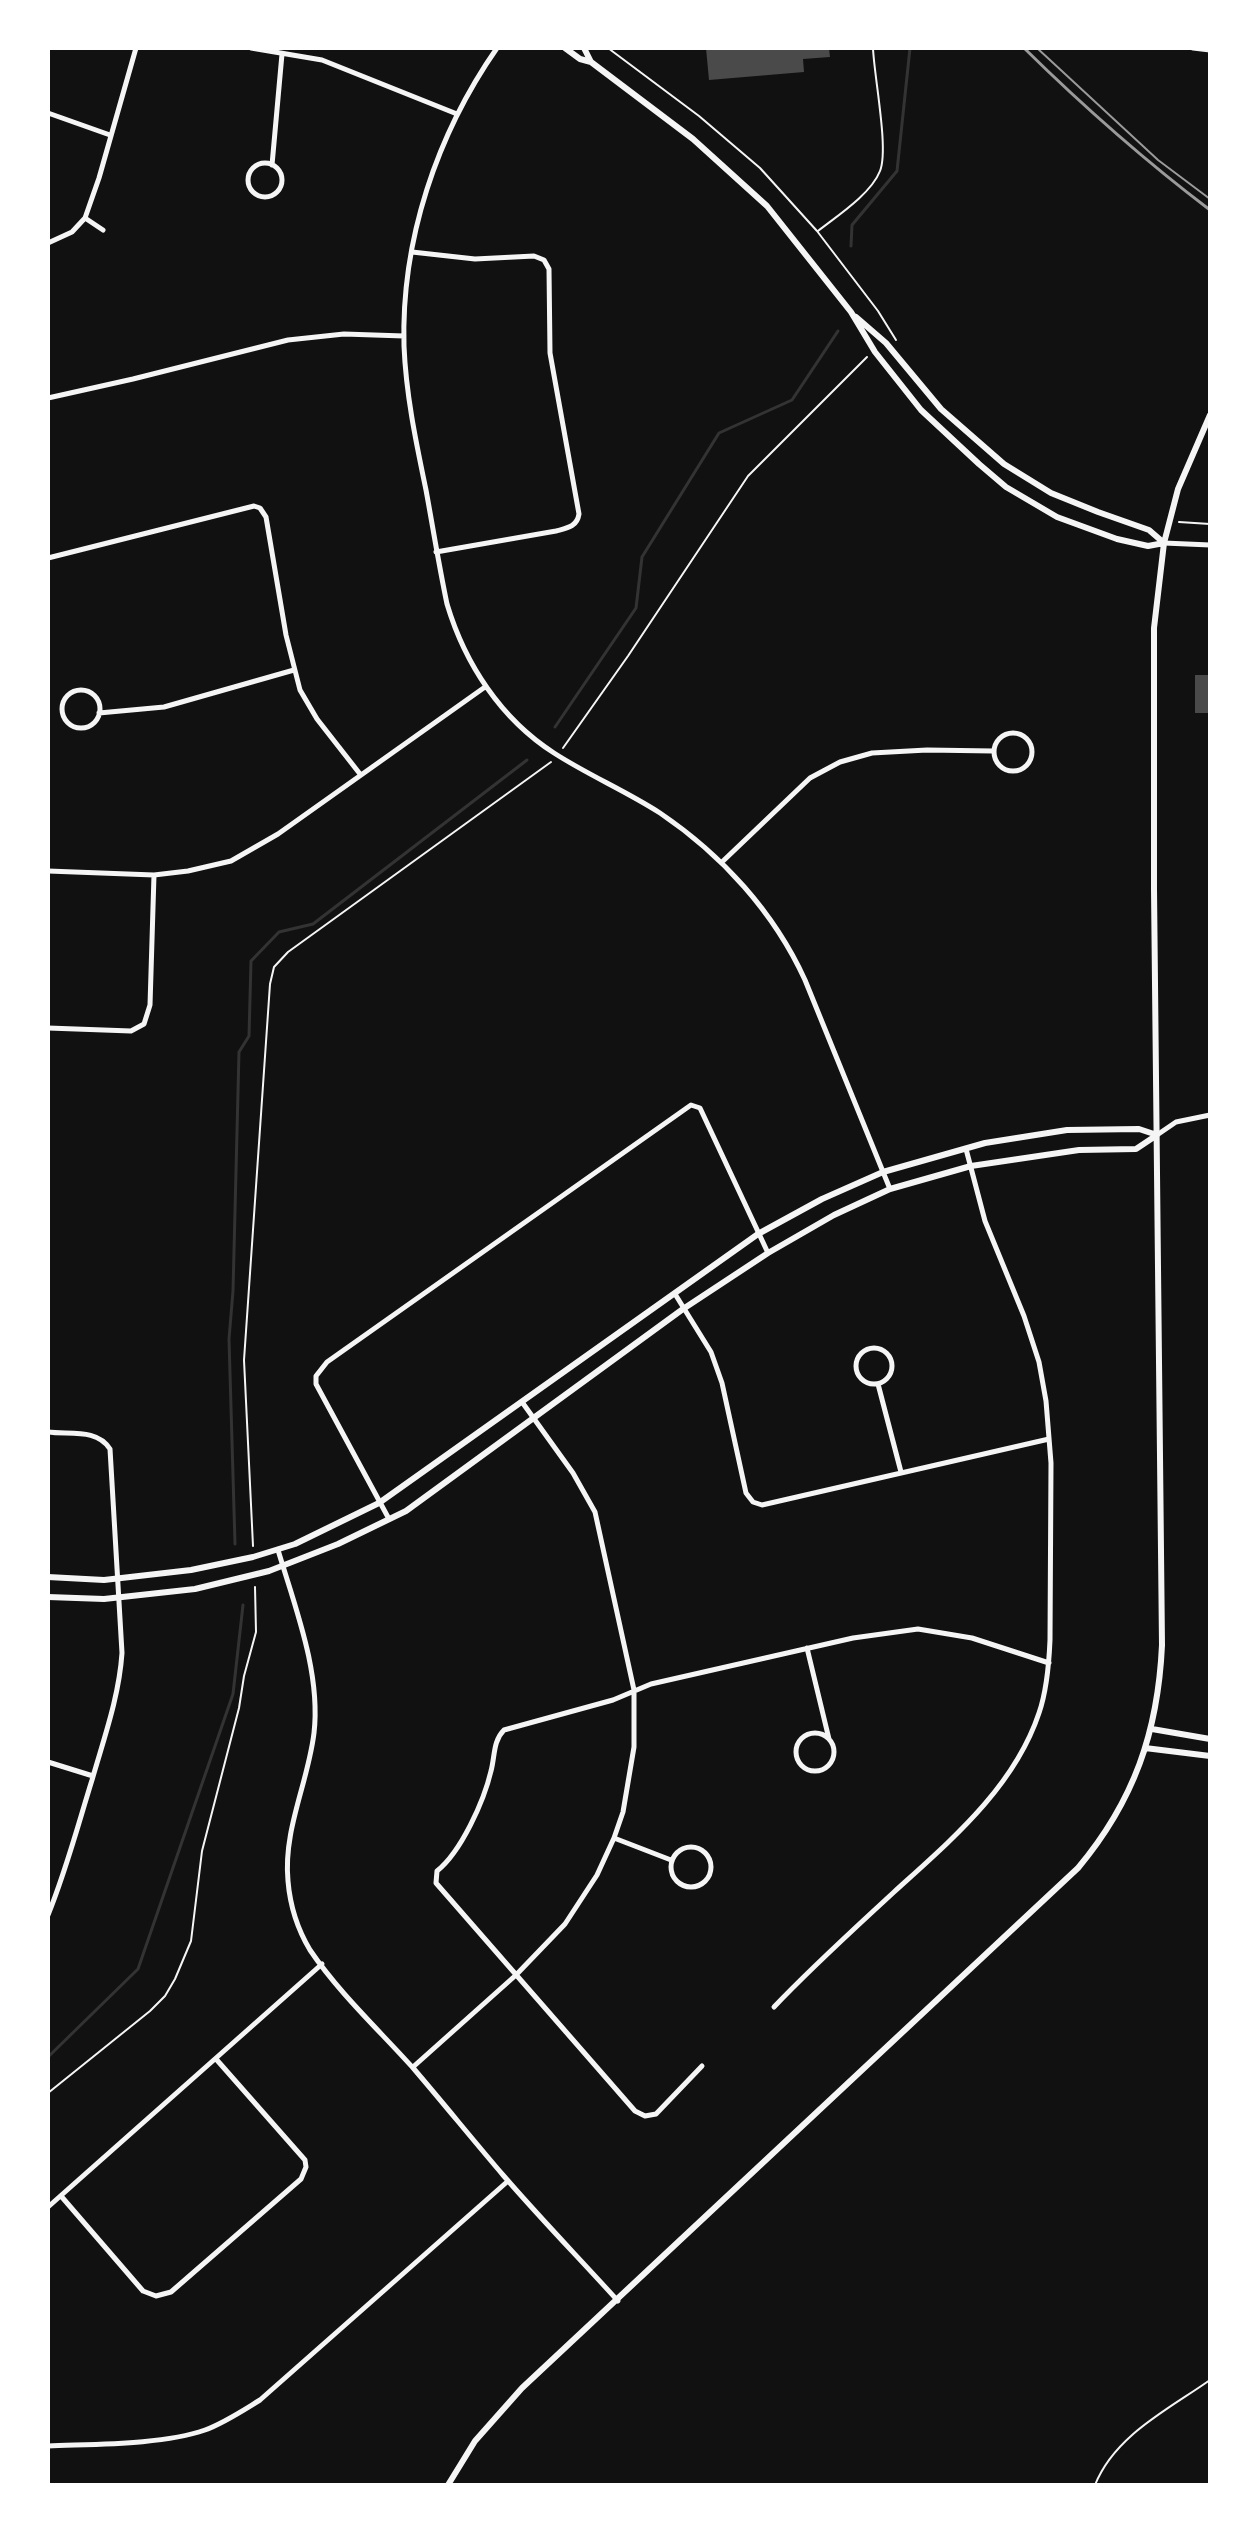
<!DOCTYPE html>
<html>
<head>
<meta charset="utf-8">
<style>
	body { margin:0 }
	#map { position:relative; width:1258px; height:2533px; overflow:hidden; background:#111; font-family:"PT Sans Narrow",sans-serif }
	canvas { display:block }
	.frame { position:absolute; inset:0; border:50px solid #fff; pointer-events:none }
</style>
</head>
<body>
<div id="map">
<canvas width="1258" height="2533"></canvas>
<div class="frame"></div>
</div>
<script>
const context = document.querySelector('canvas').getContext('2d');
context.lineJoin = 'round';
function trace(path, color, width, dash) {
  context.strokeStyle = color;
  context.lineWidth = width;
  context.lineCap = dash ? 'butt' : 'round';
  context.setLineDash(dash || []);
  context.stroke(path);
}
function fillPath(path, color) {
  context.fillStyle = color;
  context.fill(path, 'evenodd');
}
trace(new Path2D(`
	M851 246 852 225 897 171 910 48
	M555 727 636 608 642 557 719 433 792 400 838 331
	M235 1544 229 1339 233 1291 239 1052 249 1036 251 961 279 932 313 924 527 760
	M48 2057 138 1969 233 1694 243 1605`), '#333', 3);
fillPath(new Path2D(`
	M706 48H829L830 57 803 59 804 72 709 80Z
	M1195 675H1210V713H1195Z`), '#4a4a4a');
trace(new Path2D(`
	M608 48 699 116 760 168 817 231 878 311 896 340
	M818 231C837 216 871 194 880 171 889 149 874 76 873 48
	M1179 522 1210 524
	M563 748 628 656 748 476 867 357
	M253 1546 244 1360 270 984 274 967 288 952 551 762
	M48 2093 150 2011 165 1996 175 1979 191 1941 202 1851 239 1708 244 1676 256 1632 255 1587
	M1095 2485C1115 2435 1169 2409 1210 2380`), '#f5f5f5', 2);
trace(new Path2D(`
	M251 48 322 60 457 114
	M497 48C437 134 401 240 404 346 406 395 416 442 426 490 433 528 439 566 447 604 465 664 501 719 554 753 588 775 626 791 660 813 722 855 774 912 805 980L890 1189
	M1193 48 1210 50
	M48 113 110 135
	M248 180a17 17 0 1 1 34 0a17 17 0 1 1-34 0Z
	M272 165 282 54
	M85 218 103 230
	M48 243 72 232 85 218 99 178 136 48
	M412 252 475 259 534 256 544 260 549 269 550 353 579 514C577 527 567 528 556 531L436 552
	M48 398 133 379 288 340 344 334 404 336
	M1164 543 1210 545
	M48 558 254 506 260 508 266 517 286 635 300 690 317 719 360 774
	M62 709a19 19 0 1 1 38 0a19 19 0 1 1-38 0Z
	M99 713 164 707 294 670
	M994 752a19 19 0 1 1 38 0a19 19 0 1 1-38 0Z
	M722 862 810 778 840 762 872 753 927 750 993 751
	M48 871 154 875 188 871 231 861 278 834 485 687
	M48 1028 131 1031 144 1024 150 1005 154 875
	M1157 1135 1176 1122 1210 1115
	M675 1294 711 1352 722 1383 746 1493 753 1502 762 1505 1049 1439
	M856 1366a18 18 0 1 1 36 0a18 18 0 1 1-36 0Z
	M878 1384 901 1472
	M48 1432C69 1435 97 1428 110 1449L122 1653C119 1697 104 1738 92 1780 78 1825 66 1871 48 1915
	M389 1519 316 1384V1376L327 1362 691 1105 700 1108 768 1253
	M278 1550C295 1607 321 1673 314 1733 308 1783 283 1830 288 1881 290 1905 298 1930 310 1950 339 1993 379 2030 414 2069 444 2104 473 2140 503 2175 540 2218 580 2259 618 2301
	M807 1648 829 1739
	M796 1752a19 19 0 1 1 38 0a19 19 0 1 1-38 0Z
	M48 1762 93 1776
	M614 1838 671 1860
	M671 1867a20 20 0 1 1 40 0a20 20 0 1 1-40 0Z
	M774 2007C812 1967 853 1930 894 1892 950 1841 1014 1788 1039 1713 1047 1690 1049 1664 1050 1640L1051 1463 1046 1401 1039 1362 1024 1316 985 1221 966 1149
	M702 2066 656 2114 645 2116 635 2111 436 1883 437 1871C461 1852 484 1801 491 1771 495 1756 493 1741 504 1730L613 1700 651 1684 853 1638 918 1629 972 1638 1049 1663
	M413 2067 516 1975 565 1924 597 1875 614 1838 623 1812 634 1747V1690L595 1512 573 1473 522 1402
	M61 2196 143 2291 156 2296 171 2292 301 2179 306 2167 305 2160 216 2059
	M48 2207 322 1964
	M48 2446C94 2444 162 2445 205 2430 224 2423 242 2411 260 2400L508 2181`), '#f5f5f5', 5);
trace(new Path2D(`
	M565 48 580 59 591 62 693 139 767 206 851 312 875 352 921 410 979 464 1006 487 1057 517 1117 539 1148 546 1164 543
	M584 48 591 62
	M856 317 886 343 941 409 1004 464 1051 493 1098 512 1149 530 1164 543
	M48 1577 104 1580 191 1570 253 1557 295 1544 379 1503 758 1234 822 1199 883 1172 985 1143 1067 1130 1139 1129 1157 1135
	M48 1597 104 1599 195 1589 269 1571 338 1544 406 1511 683 1309 768 1253 834 1215 890 1189 971 1166 1079 1150 1136 1149 1157 1135
	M1152 1729 1210 1739
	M1145 1748 1210 1756
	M448 2485 475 2441 522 2388 1078 1868C1134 1801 1158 1732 1162 1645L1154 889V628L1164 543 1178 489 1210 415`), '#f5f5f5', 6);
trace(new Path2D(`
	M1037 48 1158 160 1210 199`), '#9a9a9a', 2);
trace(new Path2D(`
	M1024 48C1083 106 1144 160 1210 210`), '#9a9a9a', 3);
</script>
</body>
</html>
